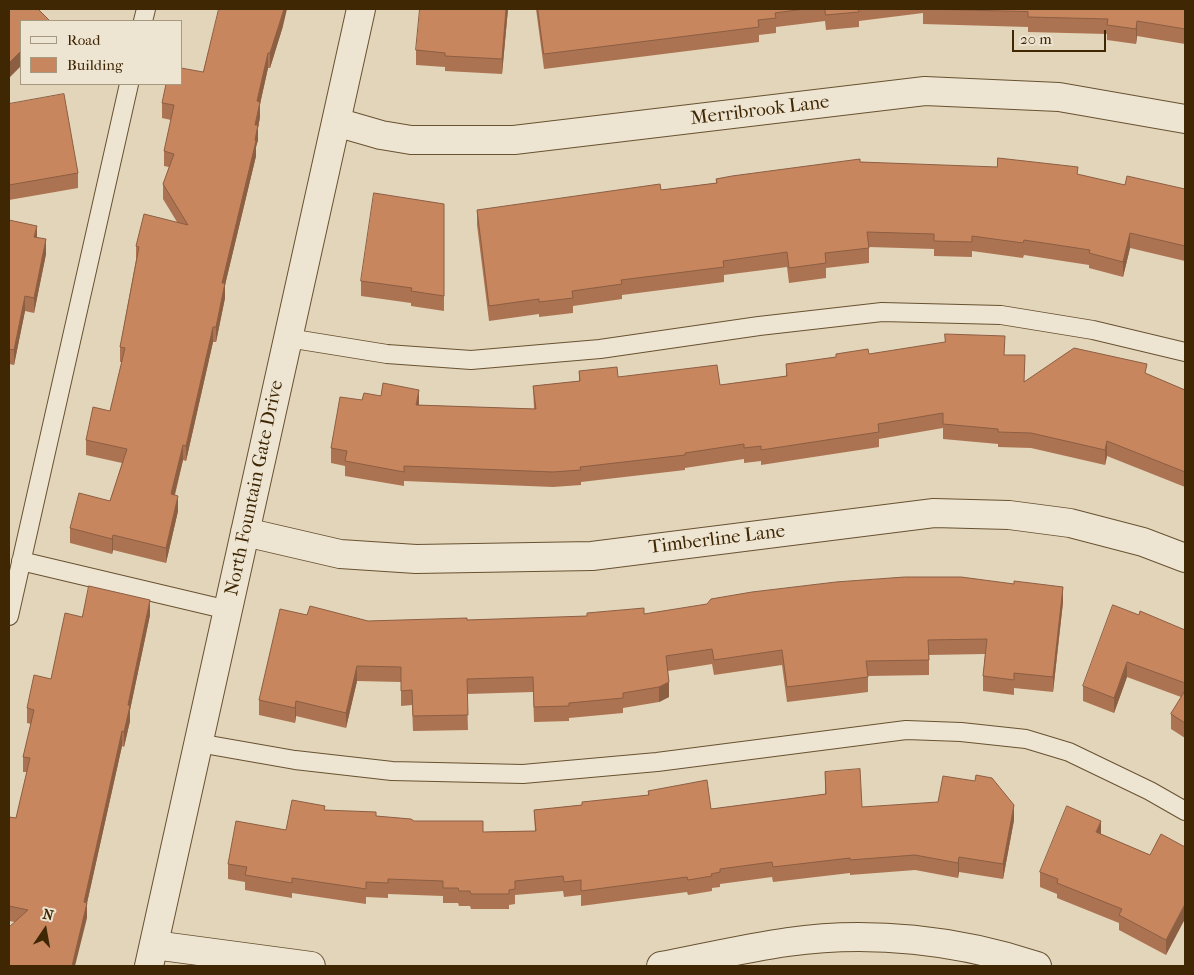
<!DOCTYPE html>
<html>
<head>
<meta charset="utf-8">
<style>
	body { margin:0 }
	#map { position:relative; width:1194px; height:975px; overflow:hidden; background:#e3d5b9; font-family:"IM FELL French Canon",serif }
	canvas { display:block }
	.frame { position:absolute; inset:0; border:10px solid #3f2704; pointer-events:none }
	.legend { position:absolute; left:20px; top:20px; width:162px; height:65px; box-sizing:border-box; background:#ede4d2; border:1px solid #a79880; margin:0; padding:6px 9px; list-style:none; font-size:15px; color:#3f2704 }
	.legend li { display:flex; align-items:center; gap:10px; height:25px }
	.legend b { width:25px; border:1px solid #a79880 }
	.north { position:absolute; left:20px; top:905px; width:50px; height:50px; -webkit-text-stroke:4px #ede4d2; paint-order:stroke; rotate:12deg; font-size:14px; font-weight:700; line-height:20px; text-align:center; color:#3f2704 }
	.north::after { content:''; display:block; margin:auto; width:18px; height:22px; background:#3f2704; clip-path:polygon(50% 0,100% 100%,50% 72%,0 100%) }
	.scale { position:absolute; left:1012px; top:30px; width:94px; height:22px; box-sizing:border-box; border:2px solid #3f2704; border-top:0; padding-left:6px; font-size:15px; line-height:18px; white-space:nowrap; color:#3f2704; -webkit-text-stroke:4px #ede4d2; paint-order:stroke }
</style>
</head>
<body>
<div id="map">
<canvas width="1194" height="975"></canvas>
<div class="frame"></div>
<ul class="legend">
<li><b style="height:6px;background:#ede4d2"></b>Road</li>
<li><b style="height:14px;background:#c8865f"></b>Building</li>
</ul>
<div class="north">N</div>
<div class="scale">20 m</div>
</div>
<script>
const context = document.querySelector('canvas').getContext('2d');
context.lineJoin = 'round';
function trace(path, color, width, dash) {
  context.strokeStyle = color;
  context.lineWidth = width;
  context.lineCap = dash ? 'butt' : 'round';
  context.setLineDash(dash || []);
  context.stroke(path);
}
function fillPath(path, color) {
  context.fillStyle = color;
  context.fill(path, 'evenodd');
}
function write(font, color, halo, rows, align = 'center') {
  context.font = font + ' "IM FELL French Canon",serif';
  context.lineWidth = 4.5;
  context.setLineDash([]);
  context.textBaseline = 'middle';
  context.strokeStyle = halo;
  context.fillStyle = color;
  for (const [text, x, y, turn = 0] of rows) {
    context.save();
    context.translate(x, y);
    context.rotate((+turn || 0) * Math.PI / 180);
    context.textAlign = isNaN(turn) ? turn : align;
    if (halo) context.strokeText(text, 0, 0);
    context.fillText(text, 0, 0);
    context.restore();
  }
}
const service = new Path2D(`
	M143 21 146 9
	M288 338 387 354 471 360 600 349 759 326 882 312 1001 315 1093 330 1185 352
	M21 561 228 610
	M9 616 129 84
	M198 743 295 760 392 771 523 774 657 762 906 730 961 732 1026 739 1069 752 1150 791 1185 811`);
const minor = new Path2D(`
	M336 122 381 135 411 140H514L925 91 1059 97 1185 119
	M245 532 340 554 416 559 592 556 934 513 1009 515 1070 523 1143 542 1185 558
	M154 945 311 966
	M149 966 361 9
	M661 966C703 958 746 948 788 942 870 930 958 940 1037 966`);
trace(service, '#685231', 20);
trace(minor, '#685231', 30);
trace(service, '#ede4d2', 18);
trace(minor, '#ede4d2', 28);
fillPath(new Path2D(`
	M508 9 502 74 445 71V67L416 65V50Z
	M536 9H1185V44L1137 36 1136 44 1107 40V34L1028 32V27L923 24V13L859 21V27L826 30 825 21 776 27V33L759 35V42L544 69Z
	M283 26 270 68H268L260 104V117L258 128V140L256 147V156L225 285V298L216 342H213L186 461 183 460 175 495 178 511 166 563 113 550 112 554 70 543V528L110 501 122 463 86 455V440L110 411 122 362H120V347L136 260V246L177 222 163 199V184L169 167 164 166V151L171 120 162 118V103L203 72Z
	M9 104 78 173V188L9 200Z
	M860 162 1078 175 1125 185 1185 189V261L1130 248 1123 277 1089 268V265L1024 255 1023 258 972 251V257L934 256V249L869 247V263L826 268V278L789 283 787 267 724 275V282L622 295V299L573 306V313L539 317V314L489 321 477 225V210L661 190 716 183V179Z
	M444 204V311L411 306V303L361 296V281Z
	M9 220 37 237 46 254 34 313 25 311 14 365 9 364Z
	M836 354 1005 355 1024 381 1147 374 1185 390V487L1107 456 1105 465 1031 448 998 447V444L943 439V428L879 439V447L761 465V461L744 463V459L685 468V470L581 482V485L553 487 404 481V486L345 476V466L331 463V448L362 400 419 405 534 409 533 386 579 381V371L618 377 720 385 786 376V364L836 357Z
	M1063 602 1053 692 1014 688V695L983 691V676L985 654 929 655V675L868 676V692L787 702 782 665 714 675 712 664 668 671 669 697 659 702 623 708V713L569 718V721L534 722 533 692 467 694 468 730 413 731 412 705 401 706V682L357 681 346 728 296 716 295 723 259 715V700L307 615 368 621 467 620Z
	M150 615 130 710V721L124 747 122 746 87 903V918L15 922 9 921V817L16 818 27 772H23V757L31 724 27 723V708L51 679 82 617Z
	M1185 630V738L1171 729V714L1181 697 1127 677 1114 713 1083 701V686Z
	M825 772 862 807 1014 820 1003 879 959 872 958 878 915 870 850 875V873L773 882 772 877 720 884V887L712 888V891L688 895 687 892 581 906V895L564 897 563 891 515 895V904L509 905V909H471L470 906H459L458 903H443V896L388 894V898L366 897V904L292 893V898L245 890V882L228 879V864L286 830 325 810 414 821 483 832 535 831 534 810 582 805 648 795V791L711 809 825 794Z
	M1101 834 1150 855 1185 847 1166 955 1119 930V923L1057 898V894L1040 887V872Z`), '#ac7352');
fillPath(new Path2D(`
	M284 9H287L283 26 270 68V53Z
	M506 9H508L502 74V59Z
	M1137 21V36L1136 44V29Z
	M21 51V66L9 78V63Z
	M268 53V68L260 104V117L258 128V140L256 147V156L225 285V298L216 342V327L222 283 255 125 257 101Z
	M37 226V241L34 237Z
	M1130 233V248L1123 277V262Z
	M46 239V254L34 313V298Z
	M25 296V311L14 365V350Z
	M213 327V342L186 461V446Z
	M419 390V405H416Z
	M1107 441V456L1105 465V450Z
	M183 445V460L171 509V494Z
	M178 496V511L166 563V548Z
	M113 535V550L112 554V539Z
	M1063 587V602L1053 692V677Z
	M150 600V615L130 710V721L124 747V732L128 705Z
	M1127 662V677L1114 713V698Z
	M357 666V681L346 728V713Z
	M669 682V697L659 702V687Z
	M296 701V716L295 723V708Z
	M122 731V746L87 903V918L75 966H72L84 902Z
	M1014 805V820L1003 879V864Z
	M1101 821V836L1096 832Z
	M959 857V872L958 878V863Z
	M1185 904V919L1166 955V940Z`), '#8c5e42');
const building = new Path2D(`
	M13 9H38L50 21H21V51L9 63V13Z
	M219 9H284L270 53H268L257 101 260 102 255 125H258L255 140 256 141 222 283H225L216 327H213L186 446 183 445 171 494 178 496 166 548 113 535 112 539 70 528 79 493 110 501 127 449 86 440 93 407 110 411 125 348 120 347 139 247 136 246 144 214 188 225 163 184 174 154 164 151 174 105 162 103 166 84H181V68L203 72Z
	M420 9H506L502 59 445 56V53L416 50Z
	M538 9H804L775 13 776 18 758 20 759 27 544 54Z
	M825 9H858L859 12 826 15Z
	M923 9H1185V29L1137 21 1136 29 1107 25 1108 19 1028 17V12Z
	M64 94 78 173 9 185V104Z
	M998 158 1078 167 1077 174 1125 185 1127 176 1185 189V246L1130 233 1123 262 1089 253 1090 250 1024 240 1023 243 972 236V242L934 241V234L867 232 869 248 825 253 826 263 789 268 787 252 723 261 724 267 621 280 622 284 572 291 573 298 539 302V299L489 306 477 210 660 184 661 190 717 183 716 179 732 176 860 159V162L997 167Z
	M374 193 444 204V296L411 291 412 288 361 281Z
	M9 220 37 226 34 237 46 239 34 298 25 296 14 350 9 349Z
	M945 334 1005 336 1004 355H1025L1024 382 1074 348 1147 364 1145 373 1185 390V472L1107 441 1105 450 1031 433 998 432V429L943 424V413L878 424 879 432 761 450V446L744 448V444L685 453V455L580 467 581 470 553 472 404 466V472L345 461 347 451 331 448 340 397 362 400 364 393 381 396 383 383 419 390 416 405 536 409 533 386 580 381 579 371 617 367 618 377 717 365 720 385 787 376 786 364 836 357V354L868 349 869 354 945 342Z
	M905 577H961L1014 584V581L1063 587 1053 677 1014 673V680L983 676 987 639 928 640 929 660 866 661 868 677 787 687 782 650 714 660 712 649 666 656 669 682 659 687 623 693V698L569 703V706L534 707 533 677 467 679 468 715 413 716 412 690 401 691V667L357 666 346 713 296 701 295 708 259 700 280 609 307 615 310 606 368 621 467 618V620L587 616V613L644 608V614L707 604 711 599 752 592 836 582Z
	M89 586 150 600 128 705 130 706 124 732 122 731 105 808 84 902 87 903 72 966H9V927L28 910 9 906V817L16 818 30 758 23 757 34 710 27 708 34 675 51 679 65 613 82 617Z
	M1113 605 1139 615 1140 611 1185 630V683L1127 662 1114 698 1083 686Z
	M1185 691V723L1171 714Z
	M860 769 862 807 938 802 943 776 975 781 976 775 992 778 1014 805 1003 864 959 857 958 863 915 855 850 860V858L773 867 772 862 720 869V872L711 874 712 876 688 880 687 877 581 891V880L564 882 563 876 515 881V889L509 890V894H471L470 891H459L458 888H443V881L388 879V883L366 882V889L292 878V883L245 875 247 867 228 864 236 821 286 830 292 800 325 806 324 810 376 812V816L411 819 414 821H483V832L536 831 534 810 582 805V802L649 795 648 791 707 780 711 809 826 794 825 772Z
	M1067 806 1101 821 1096 832 1150 855 1161 834 1185 847V904L1166 940 1119 915 1122 909 1057 883 1058 879 1040 872Z`);
fillPath(building, '#c8865f');
trace(building, '#8c5e42', 1);
write('19px', '#3f2704', '#ede4d2', [
	["Merribrook Lane",760,111,-7],
	["North Fountain Gate Drive",255,488,-78],
	["Timberline Lane",717,540,-7]
]);
</script>
</body>
</html>
